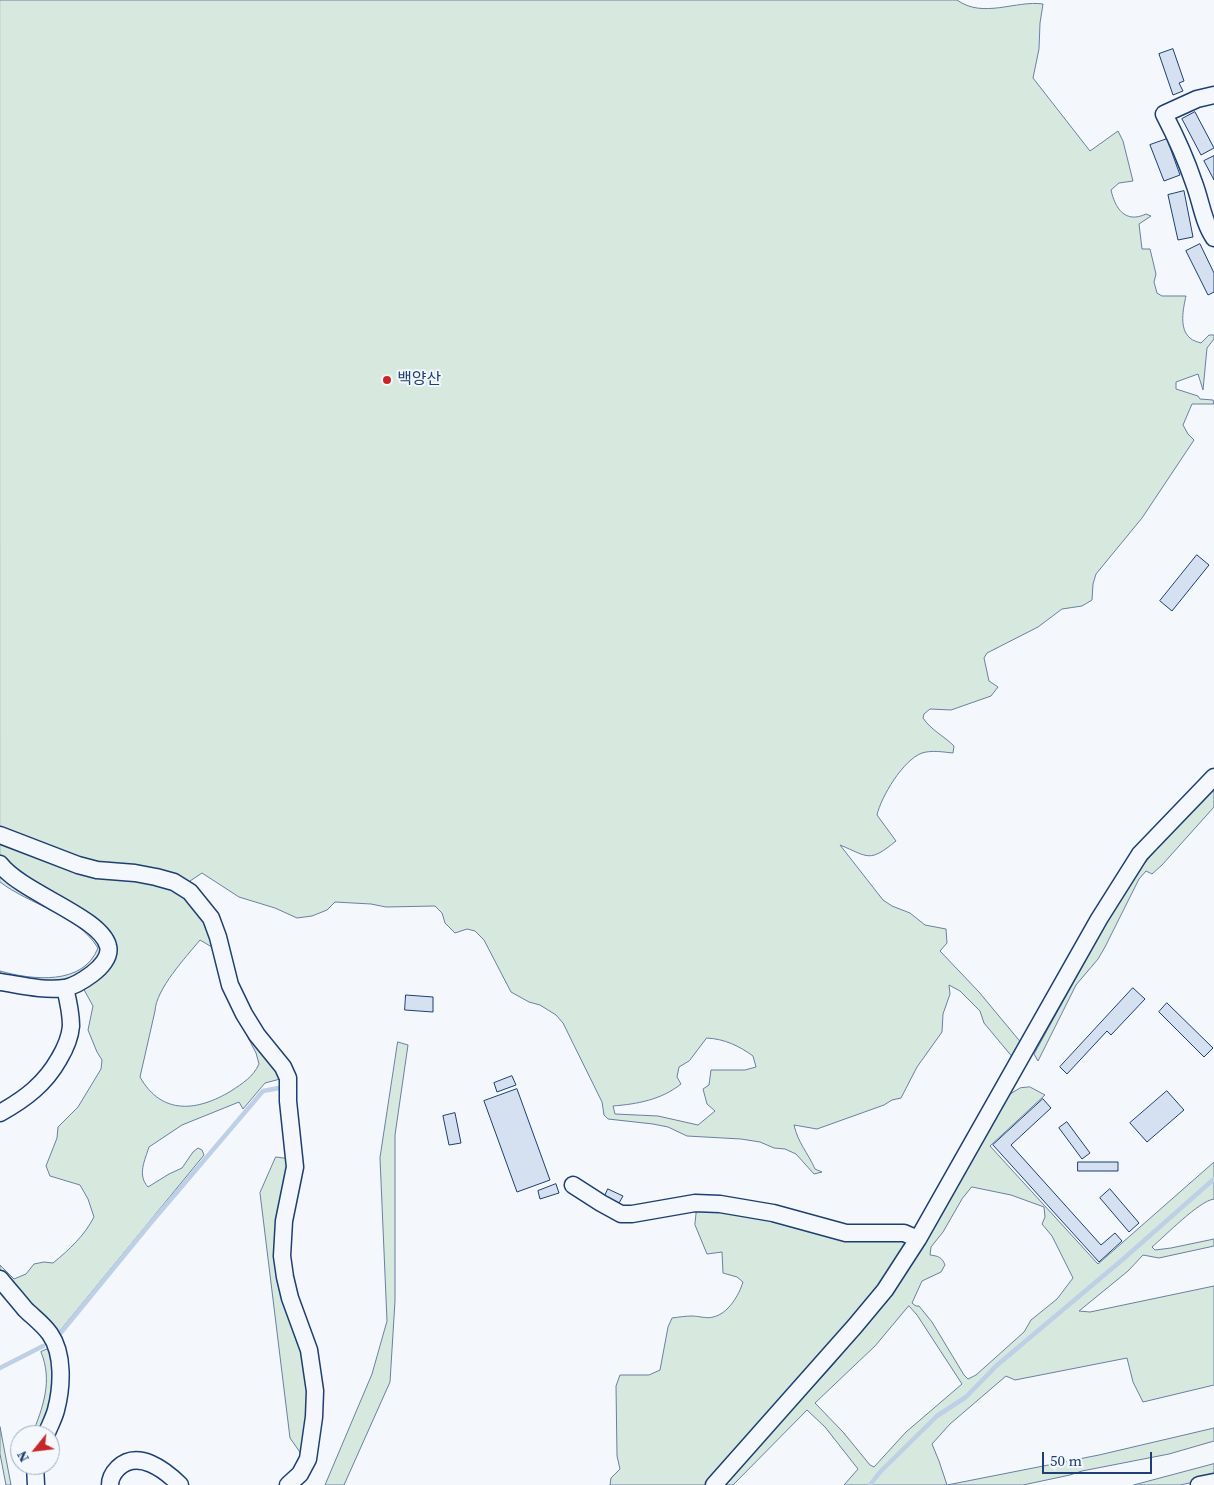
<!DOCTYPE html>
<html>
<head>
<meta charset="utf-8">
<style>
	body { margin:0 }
	#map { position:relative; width:1214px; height:1485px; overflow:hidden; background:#f4f7fb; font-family:"Source Serif 4",serif }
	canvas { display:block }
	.north { position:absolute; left:10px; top:1425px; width:50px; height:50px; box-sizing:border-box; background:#f4f7fb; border:1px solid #9eadc5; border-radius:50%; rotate:241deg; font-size:14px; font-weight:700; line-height:20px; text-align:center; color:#1d3f73 }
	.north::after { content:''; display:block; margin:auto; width:18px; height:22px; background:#c62828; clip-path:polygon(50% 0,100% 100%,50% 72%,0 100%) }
	.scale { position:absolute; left:1042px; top:1452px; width:110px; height:22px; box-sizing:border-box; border:2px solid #1d3f73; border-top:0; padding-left:6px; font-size:15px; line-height:18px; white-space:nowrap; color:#1d3f73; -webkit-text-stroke:4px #f4f7fb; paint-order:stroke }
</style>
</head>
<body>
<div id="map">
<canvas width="1214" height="1485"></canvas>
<div class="north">N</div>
<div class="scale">50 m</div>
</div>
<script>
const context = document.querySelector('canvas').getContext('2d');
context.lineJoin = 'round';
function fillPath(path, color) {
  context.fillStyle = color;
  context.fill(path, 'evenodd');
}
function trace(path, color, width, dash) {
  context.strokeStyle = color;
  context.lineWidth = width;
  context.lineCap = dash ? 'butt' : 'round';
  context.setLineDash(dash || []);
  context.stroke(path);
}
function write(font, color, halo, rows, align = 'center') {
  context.font = font + ' "Source Serif 4","Noto Sans KR",serif';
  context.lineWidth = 4;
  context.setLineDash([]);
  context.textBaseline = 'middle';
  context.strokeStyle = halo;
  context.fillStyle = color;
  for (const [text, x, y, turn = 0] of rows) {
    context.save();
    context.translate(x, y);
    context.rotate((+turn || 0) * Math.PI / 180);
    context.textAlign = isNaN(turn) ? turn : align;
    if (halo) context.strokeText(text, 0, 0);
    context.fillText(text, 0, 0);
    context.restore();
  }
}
const green = new Path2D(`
	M0 0H957C983 19 1016 0 1043 4L1040 23 1039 49 1033 78 1090 151 1118 131 1123 141 1133 181 1119 183 1111 190C1115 208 1125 224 1146 214L1151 216 1139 224 1142 249H1150L1156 274 1154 282 1157 293 1162 296H1186C1183 309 1179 329 1190 338 1193 341 1198 342 1201 343L1209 335H1214V339L1207 348 1203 390 1198 374 1176 382V389L1198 396 1200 399 1213 400 1214 404H1192L1183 425 1188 434 1194 440 1142 518 1096 574 1093 584 1092 600 1082 606 1062 609 1038 627 987 653 984 658 989 681 998 687 991 696 951 710 930 709 924 714 923 718C931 730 944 736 954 746L953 753C943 752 932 750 922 753 903 760 881 797 877 815L896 841C869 863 869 857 840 845L883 900 892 906 910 913 925 925 946 929 947 943 940 951 979 992 1023 1045 1014 1059 984 1023 980 1011 960 991 949 985 950 994 943 1014 942 1032 917 1067 901 1098 892 1100 884 1105 817 1129 794 1125C798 1143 808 1153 815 1169L822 1172 814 1174 796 1154 785 1149 774 1148 760 1142 741 1139 687 1136 668 1127 653 1124 608 1119 604 1115 602 1102 563 1023 556 1015 540 1005 529 1002 511 992 484 940 475 931 467 929 455 933 445 923 442 913 435 906 386 907 371 904 335 902 327 910 312 916 297 918 275 908 239 897 202 873 184 885 114 869 0 832ZM707 1038C725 1039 739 1046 753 1056L756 1067 745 1070H711L709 1085 703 1089 707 1104 715 1111 698 1125 658 1116 615 1114 613 1106C637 1104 661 1100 681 1084L677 1077 679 1067 689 1061Z
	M1214 786V807L1162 865 1152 874 1146 871 1139 879 1105 947 1098 959 1076 985 1038 1061 1034 1054 1120 898 1134 876 1169 834Z
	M0 839 155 880 198 906 217 950 200 940C186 957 156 989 155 1011L140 1077C162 1116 198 1111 231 1091 243 1083 253 1077 259 1064L256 1053 241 1024 284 1078 265 1083 243 1109 239 1102 182 1125 149 1147C145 1160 137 1175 148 1187L169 1174 182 1168 193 1152 198 1148 202 1150 204 1155 59 1332 54 1334 0 1274V1265L14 1279 26 1274 34 1264 44 1262 53 1263C70 1249 84 1236 94 1217L88 1199 80 1185 50 1176 46 1166 57 1138 58 1127 78 1107 101 1069 102 1060 97 1052 88 1030 93 1006 82 986 113 945 7 866 0 856Z
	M0 871 84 925 104 947 95 966 65 984 0 978V971C32 980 83 986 98 948 77 914 30 905 0 882Z
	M398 1042 408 1045 395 1135V1301L390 1382 344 1485H325L372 1374 387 1321 380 1158Z
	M1030 1087 1045 1095 990 1146 1098 1264 1214 1162V1178L1122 1259 996 1365 965 1396 936 1415 879 1472 869 1485H844L858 1469 825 1427 807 1410 733 1485H722L831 1367 888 1300 1010 1094 1020 1088ZM972 1187 1011 1195 1044 1207 1045 1217 1042 1224 1052 1236 1073 1278 1057 1299 1031 1320 1024 1332 976 1375 968 1379 964 1375 932 1322 919 1306H916L912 1303 922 1281 941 1272 945 1265C942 1257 938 1256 930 1255L931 1247 943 1232 962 1199ZM909 1306 917 1315 962 1384 906 1432 874 1467 870 1465 843 1432 815 1403 875 1346Z
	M276 1157 291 1159 281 1220 310 1372 304 1458 290 1438 260 1193Z
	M1214 1181V1199C1199 1201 1165 1236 1152 1247L1155 1250 1171 1248 1214 1239V1246L1159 1258 1143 1255 1128 1271 1079 1311 1090 1312 1214 1286V1385L1143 1402 1133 1382 1127 1358 1015 1380 1006 1376 950 1424 932 1444 939 1461 947 1485 1099 1455 1214 1428V1441L1169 1454 1082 1471 1070 1475 1023 1485H871L881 1473 937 1417 967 1398 997 1367 1123 1261Z
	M697 1208 908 1238 897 1264 794 1390 705 1485H610L611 1478 620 1469 617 1456 616 1386 620 1375H649L660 1370 668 1327 672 1318C679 1317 686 1316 692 1316 699 1316 707 1319 713 1317 728 1314 739 1295 743 1282L737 1277 723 1273 722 1252 707 1254 695 1225Z
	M50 1348C61 1376 49 1408 41 1435H32C43 1407 53 1381 41 1352Z
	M0 1427 11 1485H6L0 1454Z
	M1214 1464V1478L1180 1485H1134Z`);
fillPath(green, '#d7e8df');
trace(green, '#687fa3', 1);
trace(new Path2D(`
	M59 1335 149 1225 263 1091 279 1088
	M0 1368 43 1346
	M870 1485 880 1472 937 1416 966 1397 996 1366 1122 1260 1214 1179`), '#bed0e5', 4.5);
const building = new Path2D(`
	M1173 49 1184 81 1179 83 1183 91 1173 95 1159 54Z
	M1195 112 1214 148 1201 155 1182 119Z
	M1167 139 1180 175 1164 181 1150 145Z
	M1214 156V180L1204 161Z
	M1184 191 1193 237 1178 240 1168 195Z
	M1200 244 1214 273V292L1208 295 1186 251Z
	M1197 555 1209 565 1172 611 1160 601Z
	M1133 988 1145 999 1111 1035 1107 1031 1067 1074 1060 1067Z
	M406 995 433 997V1012L405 1010Z
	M1167 1003 1213 1048 1204 1057 1159 1012Z
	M512 1076 516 1085 497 1092 494 1083Z
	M517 1089 550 1180 517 1192 484 1101Z
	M1167 1091 1184 1110 1147 1142 1130 1123Z
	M1043 1099 1051 1108 1011 1145 1101 1245 1115 1233 1122 1241 1099 1262 993 1145Z
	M455 1113 461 1143 449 1145 443 1116Z
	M1067 1122 1090 1153 1082 1159 1059 1128Z
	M1078 1162H1118V1171H1078Z
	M556 1184 559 1193 540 1199 538 1191Z
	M608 1189 623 1196 619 1203 605 1196Z
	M1110 1189 1139 1223 1129 1232 1100 1198Z`);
fillPath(building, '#d5e0f0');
trace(building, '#1d3f73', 1);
const minor = new Path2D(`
	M1214 95 1197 99 1164 114C1176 137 1186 159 1194 183 1201 201 1203 222 1214 238
	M0 835 78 865 97 870 135 873 156 877 174 882 190 892 211 918 218 937 230 985 244 1014 257 1035 283 1067 288 1078V1101L295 1167 284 1221 282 1256 285 1277 290 1298 309 1350 315 1391 314 1417 308 1459 300 1474 288 1485
	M0 864C22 893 101 917 108 946 111 957 100 968 92 974 84 980 75 986 65 988 44 991 20 985 0 982
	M0 1113C25 1099 45 1084 59 1059 65 1049 70 1038 71 1026 71 1013 68 1000 65 988
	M573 1185 601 1203 621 1214H632L695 1203 720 1204 773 1213 846 1233H904L918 1239
	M0 1279C8 1289 17 1299 25 1309 33 1317 43 1324 50 1334 64 1354 62 1387 56 1410 54 1418 49 1427 46 1435
	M35 1465 36 1485
	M110 1485C110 1478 113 1473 118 1468 138 1449 165 1470 180 1485
	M714 1485 855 1326 885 1290 918 1239 1099 919 1140 854 1214 777
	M1199 1485 1214 1482`);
trace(minor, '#1d3f73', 19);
trace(minor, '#f4f7fb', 16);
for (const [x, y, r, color] of [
	[387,380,5,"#c62828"]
]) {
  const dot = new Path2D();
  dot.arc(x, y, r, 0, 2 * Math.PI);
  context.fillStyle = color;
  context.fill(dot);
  trace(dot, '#f4f7fb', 2);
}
write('16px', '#1d3f73', '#f4f7fb', [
	["백양산",397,380]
], 'left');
</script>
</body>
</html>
